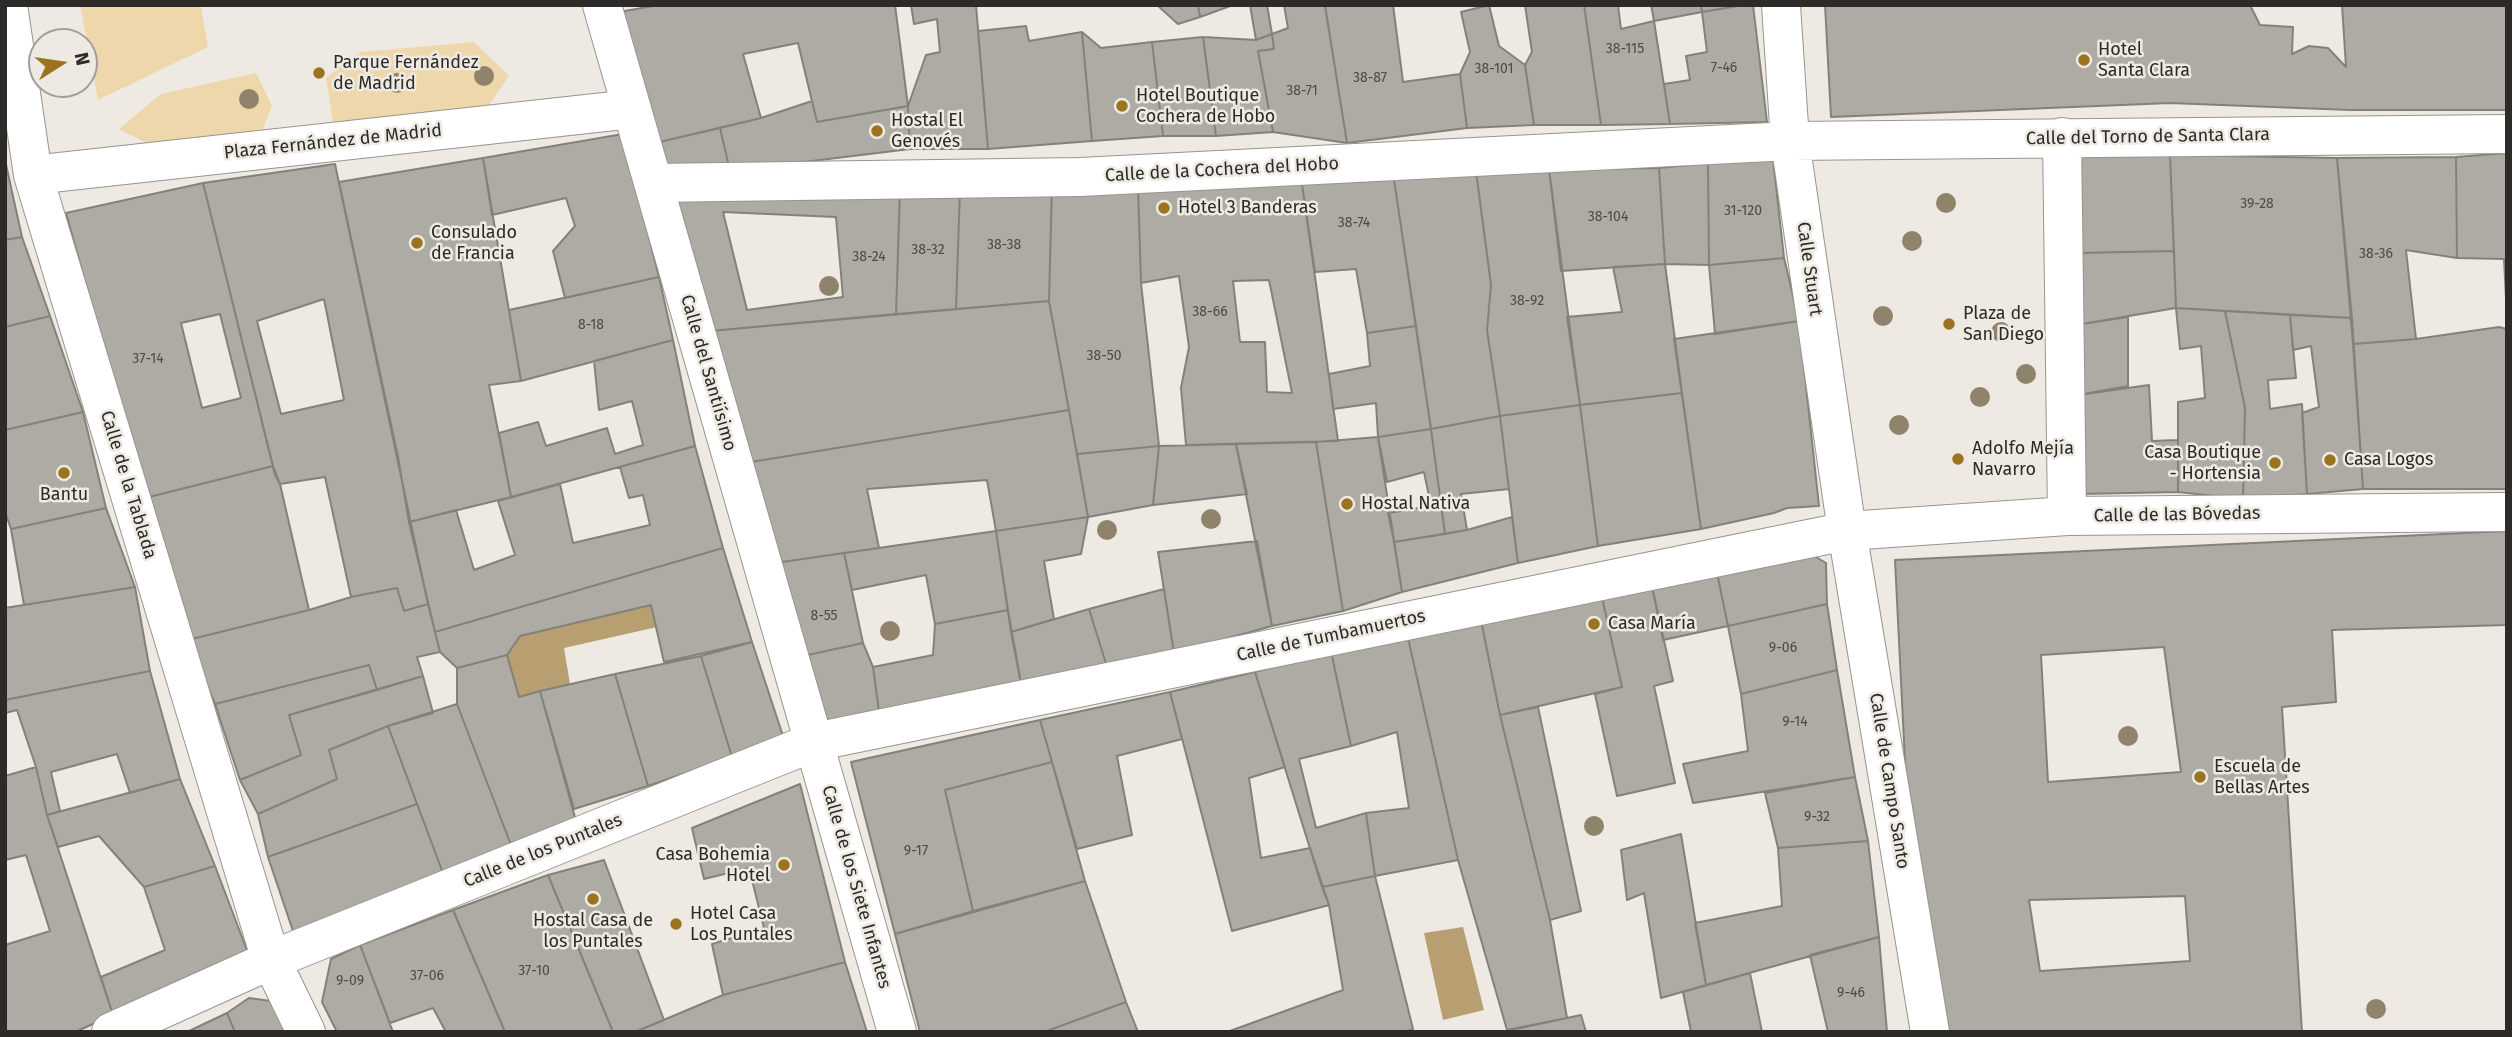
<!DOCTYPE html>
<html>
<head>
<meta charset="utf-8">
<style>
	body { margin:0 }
	#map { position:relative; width:2512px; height:1037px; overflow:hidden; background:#eeeae3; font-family:"Fira Sans",sans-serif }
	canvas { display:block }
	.frame { position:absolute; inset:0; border:7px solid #2c2b28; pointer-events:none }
	.north { position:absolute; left:28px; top:28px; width:70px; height:70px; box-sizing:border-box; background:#eeeae3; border:2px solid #a09e98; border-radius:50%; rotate:78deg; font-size:19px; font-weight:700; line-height:28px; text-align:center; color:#2c2b28 }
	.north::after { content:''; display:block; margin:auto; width:24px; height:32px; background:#9b7420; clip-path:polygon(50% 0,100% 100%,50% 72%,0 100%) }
</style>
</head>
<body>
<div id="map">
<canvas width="2512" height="1037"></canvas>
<div class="frame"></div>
<div class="north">N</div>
</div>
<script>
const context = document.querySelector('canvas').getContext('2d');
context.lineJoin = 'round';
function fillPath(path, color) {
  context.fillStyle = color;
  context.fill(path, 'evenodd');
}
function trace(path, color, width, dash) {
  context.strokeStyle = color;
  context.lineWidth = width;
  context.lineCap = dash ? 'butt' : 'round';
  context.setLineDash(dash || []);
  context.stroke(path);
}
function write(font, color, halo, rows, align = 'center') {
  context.font = font + ' "Fira Sans",sans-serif';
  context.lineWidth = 5;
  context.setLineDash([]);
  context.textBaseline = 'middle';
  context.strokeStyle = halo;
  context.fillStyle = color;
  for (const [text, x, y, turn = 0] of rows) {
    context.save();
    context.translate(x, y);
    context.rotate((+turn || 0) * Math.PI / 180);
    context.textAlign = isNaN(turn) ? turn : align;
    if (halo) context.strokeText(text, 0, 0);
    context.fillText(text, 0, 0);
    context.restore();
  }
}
fillPath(new Path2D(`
	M80 5 201 7 208 47 98 100Z
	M474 42 509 76 487 108 333 122 326 78 360 52Z
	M256 73 272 106 261 133 158 149 119 129 161 94Z`), '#efd7ac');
fillPath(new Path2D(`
	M651 605 657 627 564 648 570 684 519 697 507 655 520 636Z
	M1463 927 1484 1010 1443 1020 1424 933Z`), '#b89f71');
const building = new Path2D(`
	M659 5H895L908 106 817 122 798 43 743 54 761 118 651 144 619 12Z
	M911 5H976L988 149H910L908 106 926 55 940 52 937 19 914 24Z
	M1157 5H1198L1200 17 1178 24Z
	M1198 5H1233L1200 17Z
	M1250 5H1267L1272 34 1256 40Z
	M1284 5H1325L1347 143 1273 132 1258 51 1274 49 1272 34 1288 28Z
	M1393 5 1403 82 1460 74 1467 128 1347 143 1325 6Z
	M1489 5 1499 46 1525 65 1534 125 1467 128 1460 74 1470 52 1461 12Z
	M1525 5H1584L1601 125H1534L1525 65 1532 52Z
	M1584 5H1618L1621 29 1654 21 1670 124 1601 125Z
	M1651 5H1701L1702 12 1654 21Z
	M1701 5H1744L1702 12Z
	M1744 5H1753L1767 122 1670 124 1664 84 1690 80 1686 56 1707 52 1702 12Z
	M1825 5H2250L2260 25 2293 27 2292 54 2309 46 2328 48 2346 67 2342 5H2507V110H2350L2170 103 1831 117Z
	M1026 26 1029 41 1082 32 1092 141 988 149 978 31Z
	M1082 32 1101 48 1152 42 1163 136 1092 141Z
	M1272 34 1274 49 1258 51 1273 132 1216 136 1203 37 1256 40Z
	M1203 37 1216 136H1163L1152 42Z
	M812 101 817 122 908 106 910 149 730 171 720 128 761 118Z
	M720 128 730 171 659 174 651 144Z
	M623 134 659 277 565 298 553 251 575 226 566 198 492 215 483 158Z
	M2080 149 2170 155 2174 251 2078 253Z
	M2507 153V318L2504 259 2457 258 2456 157Z
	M2170 155 2337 158 2352 318 2176 308Z
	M2456 157 2457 258 2406 250 2416 339 2353 344 2337 158Z
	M483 158 521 381 489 385 511 497 409 522 398 457 339 182Z
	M1773 159 1784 258 1709 265 1708 163Z
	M5 160 22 237 5 240Z
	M1708 163 1709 265 1665 264 1659 168Z
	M335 164 428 604 404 611 397 588 351 597 325 477 280 484 275 475 203 183ZM324 299 344 400 281 414 257 321Z
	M1659 168 1665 264 1561 271 1549 169Z
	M1549 169 1580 405 1500 416 1487 330 1491 285 1476 171Z
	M1476 171 1491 285 1487 330 1500 416 1431 429 1393 173Z
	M1393 173 1416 326 1367 333 1356 269 1315 272 1301 177Z
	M1301 177 1338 441 1186 445 1181 388 1189 347 1179 276 1141 283 1138 185ZM1269 280 1292 393 1267 392 1265 342H1240L1233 281Z
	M203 183 273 466 145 498 66 213ZM220 314 241 398 202 408 181 323Z
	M1052 185 1049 301 956 309 960 188Z
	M1052 185H1138L1141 283 1159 446 1077 454 1049 301Z
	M960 188 956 309 896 314 900 190Z
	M900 190 896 314 710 331 672 192ZM723 212 836 217 843 297 747 310Z
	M22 237 50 316 5 327V240Z
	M2174 251 2176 308 2076 325 2078 253Z
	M1784 258 1799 321 1715 334 1709 265Z
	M1665 264 1682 393 1580 405 1567 317 1622 312 1613 267Z
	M659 277 673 340 521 381 509 310Z
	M1049 301 1069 410 751 462 710 331Z
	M2176 308 2225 311 2245 408 2243 499 2178 492V402L2205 398 2201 346 2180 349Z
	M2225 311 2290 315 2296 378 2268 380 2270 409 2302 404 2307 494 2243 499 2245 408Z
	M2290 315 2352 318 2363 489 2307 494 2302 413 2319 407 2311 346 2293 350Z
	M50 316 83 412 5 430V327Z
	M2128 317V386L2078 395 2076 325Z
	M1799 321 1819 506 1787 508 1774 513 1701 529 1674 339Z
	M1416 326 1431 429 1378 437 1376 403 1333 409 1329 374 1370 366 1367 333Z
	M2499 327 2507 329V489H2363L2353 344 2416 339Z
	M673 340 695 446 511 497 499 433 538 422 546 446 607 428 615 454 643 445 632 401 599 410 594 361Z
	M2149 385 2152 441 2178 440V492L2080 494 2078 395Z
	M1682 393 1701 529 1598 546 1580 405Z
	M1580 405 1598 546 1518 563 1500 416Z
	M1069 410 1088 517 996 531 987 480 867 489 879 548 775 563 751 462Z
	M83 412 106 508 11 529 5 512V430Z
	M1500 416 1509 489 1461 494 1467 530 1445 534 1431 429Z
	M1431 429 1445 534 1394 542 1388 513 1431 506 1424 472 1387 482 1378 437Z
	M1378 437 1402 592 1343 611 1316 442Z
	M1316 442 1343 611 1272 626 1236 444Z
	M1236 444 1247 494 1153 505 1159 446Z
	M695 446 723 548 435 632 409 522 456 510 474 570 515 555 498 501 560 484 573 543 650 525 643 495 629 498 620 467Z
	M1159 446 1153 505 1088 517 1077 454Z
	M273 466 280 484 309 610 188 640 145 498Z
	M106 508 135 587 24 605 11 529Z
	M1088 517 1081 554 1044 561 1054 619 1011 632 996 531Z
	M1512 517 1518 563 1402 592 1394 542 1467 530Z
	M996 531 1008 610 935 624 926 575 852 590 844 553Z
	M2507 531V625L2332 630 2336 702 2282 707 2302 1032H1948L1908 822 1895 560ZM2164 647 2181 772 2048 782 2041 655ZM2185 896 2190 961 2040 971 2029 900Z
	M1257 541 1272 626 1174 653 1158 552Z
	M723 548 752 642 664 662 651 605 520 636 507 655 457 668 440 652 435 632Z
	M1801 548 1826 563 1827 604 1728 626 1716 568Z
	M844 553 863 643 803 656 775 563Z
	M1716 568 1728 626 1663 640 1651 582Z
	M1651 582 1673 681 1654 686 1675 783 1617 796 1595 694 1622 687 1601 593Z
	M135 587 150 671 5 700V608Z
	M397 588 404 611 428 604 440 652 417 657 423 676 377 690 369 665 215 704 188 640 309 610 351 597Z
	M1164 589 1174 653 1107 667 1089 609Z
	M1601 593 1622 687 1500 715 1481 620Z
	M1827 604 1837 670 1741 694 1728 626Z
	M1089 609 1107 667 1022 689 1011 632Z
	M1008 610 1022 689 880 719 873 667 933 655 935 624Z
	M1481 620 1500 715 1550 920 1567 1018 1507 1030 1458 860 1408 638Z
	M1408 638 1458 860 1375 876 1366 813 1409 808 1397 732 1351 746 1331 651Z
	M752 642 785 742 732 757 701 656Z
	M863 643 873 667 880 719 819 731 803 656Z
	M1331 651 1351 746 1299 759 1316 828 1366 813 1375 876 1322 887 1255 672Z
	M507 655 519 697 540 691 576 821 511 845 457 704V668Z
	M701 656 732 757 648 786 615 674Z
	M369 665 377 690 289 715 301 755 240 780 215 704Z
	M1837 670 1855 777 1693 803 1683 764 1748 751 1741 694Z
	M150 671 180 779 130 793 117 754 51 772 60 811 47 815 36 767 17 710 5 713V700Z
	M1255 672 1285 767 1249 778 1261 858 1310 848 1329 905 1232 931 1170 692Z
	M615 674 648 786 574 809 540 691Z
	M423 676 433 713 388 726 329 750 337 779 258 814 240 780 301 755 289 715Z
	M1170 692 1182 739 1117 756 1132 835 1077 849 1040 720Z
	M457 704 511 845 443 873 388 726Z
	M1538 707 1581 911 1550 920 1500 715Z
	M1040 720 1052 762 945 790 973 911 895 934 851 762Z
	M388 726 417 804 268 857 258 814 337 779 329 750Z
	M1052 762 1085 881 973 911 945 790Z
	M36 767 47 815 113 1015 75 1032H5V945L50 931 26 855 5 860V776Z
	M1855 777 1868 841 1778 848 1765 793Z
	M180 779 215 866 144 887 99 836 58 847 47 815Z
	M800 784 845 962 723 995 712 944 764 928 749 868 704 879 692 828Z
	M417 804 443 873 294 934 268 857Z
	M1681 834 1706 985 1661 998 1644 893 1627 900 1621 850Z
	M1868 841 1879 937 1706 985 1695 923 1782 906 1778 848Z
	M604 860 664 1020 635 1032H613L548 875Z
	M215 866 248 953 113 1015 101 977 165 950 144 887Z
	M548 875 613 1032H505L453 910Z
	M1375 876 1413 1029 1404 1032H1227L1343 990 1329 905 1322 887Z
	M1085 881 1126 1002 1044 1032H920L895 934Z
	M453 910 505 1032H446L433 1008 390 1023 360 945Z
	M1879 937 1887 1032H1828L1810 955Z
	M360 945 393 1032H337L322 1002 331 959Z
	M845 962 867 1032H635L723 995Z
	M1750 973 1762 1032H1691L1683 992Z
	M249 998 278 1002 291 1032H235L227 1013Z
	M1126 1002 1138 1032H1044Z
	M227 1013 235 1032H187Z
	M1581 1015 1586 1032H1501L1567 1018Z`);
fillPath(building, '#aeaba4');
trace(building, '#84817b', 2);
const street = new Path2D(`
	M8 5 33 175 271 960 306 1032
	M602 5 897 1032
	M1781 5 1790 141 1847 531 1930 1032
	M2062 137 2067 516
	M33 175 632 109
	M653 183 1080 177 1790 141 2507 134
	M111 1032 271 960 814 742 1847 531 2067 516 2507 512`);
trace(street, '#98948e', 40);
trace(street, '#fff', 38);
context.fillStyle = '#8f836b';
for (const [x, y] of [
	[484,76],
	[397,83],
	[249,99],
	[1946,203],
	[1912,241],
	[829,286],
	[1883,316],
	[2001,332],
	[2026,374],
	[1980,397],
	[1899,425],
	[1211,519],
	[1107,530],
	[890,631],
	[2128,736],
	[1594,826],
	[2376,1009]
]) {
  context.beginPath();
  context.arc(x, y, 10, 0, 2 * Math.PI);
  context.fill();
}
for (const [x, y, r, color] of [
	[2084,60,7,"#9b7420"],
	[319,73,7,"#9b7420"],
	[1122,106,7,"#9b7420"],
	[877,131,7,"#9b7420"],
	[1164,208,7,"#9b7420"],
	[417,243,7,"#9b7420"],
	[1949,324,7,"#9b7420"],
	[1958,459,7,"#9b7420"],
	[2330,460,7,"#9b7420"],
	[2275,463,7,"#9b7420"],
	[64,473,7,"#9b7420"],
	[1347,504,7,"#9b7420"],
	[1594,624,7,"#9b7420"],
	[2200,777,7,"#9b7420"],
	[784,865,7,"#9b7420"],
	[593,899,7,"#9b7420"],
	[676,924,7,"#9b7420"]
]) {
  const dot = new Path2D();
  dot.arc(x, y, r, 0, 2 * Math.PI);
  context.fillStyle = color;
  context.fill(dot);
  trace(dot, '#eeeae3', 2.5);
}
write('14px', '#4c4b47', null, [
	["38-115",1625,49],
	["7-46",1724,68],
	["38-101",1494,69],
	["38-87",1370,78],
	["38-71",1302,91],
	["39-28",2257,204],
	["31-120",1743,211],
	["38-104",1608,217],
	["38-74",1354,223],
	["38-38",1004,245],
	["38-32",928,250],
	["38-36",2376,254],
	["38-24",869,257],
	["38-92",1527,301],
	["38-66",1210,312],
	["8-18",591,325],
	["38-50",1104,356],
	["37-14",148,359],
	["8-55",824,616],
	["9-06",1783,648],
	["9-14",1795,722],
	["9-32",1817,817],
	["9-17",916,851],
	["37-10",534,971],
	["37-06",427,976],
	["9-09",350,981],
	["9-46",1851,993]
]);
write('18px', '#2c2b28', '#eeeae3', [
	["Hotel",2098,50],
	["Santa Clara",2098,71],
	["Parque Fernández",333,63],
	["de Madrid",333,84],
	["Hotel Boutique",1136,96],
	["Cochera de Hobo",1136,117],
	["Hostal El",891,121],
	["Genovés",891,142],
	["Hotel 3 Banderas",1178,208],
	["Consulado",431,233],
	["de Francia",431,254],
	["Plaza de",1963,314],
	["San Diego",1963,335],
	["Adolfo Mejía",1972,449],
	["Navarro",1972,470],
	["Casa Boutique",2261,453,"right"],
	["- Hortensia",2261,474,"right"],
	["Casa Logos",2344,460],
	["Bantu",64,495,"center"],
	["Hostal Nativa",1361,504],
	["Casa María",1608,624],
	["Escuela de",2214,767],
	["Bellas Artes",2214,788],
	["Casa Bohemia",770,855,"right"],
	["Hotel",770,876,"right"],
	["Hotel Casa",690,914],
	["Los Puntales",690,935],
	["Hostal Casa de",593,921,"center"],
	["los Puntales",593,942,"center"]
], 'left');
write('18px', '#2c2b28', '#eeeae3', [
	["Calle del Torno de Santa Clara",2148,137,-1],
	["Plaza Fernández de Madrid",333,142,-6],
	["Calle de la Cochera del Hobo",1222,170,-3],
	["Calle Stuart",1809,269,82],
	["Calle del Santiísimo",708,373,74],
	["Calle de la Tablada",128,485,73],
	["Calle de las Bóvedas",2177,515,-1],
	["Calle de Tumbamuertos",1331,636,-12],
	["Calle de Campo Santo",1889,781,81],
	["Calle de los Puntales",543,851,-22],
	["Calle de los Siete Infantes",856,887,74]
]);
</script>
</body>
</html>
